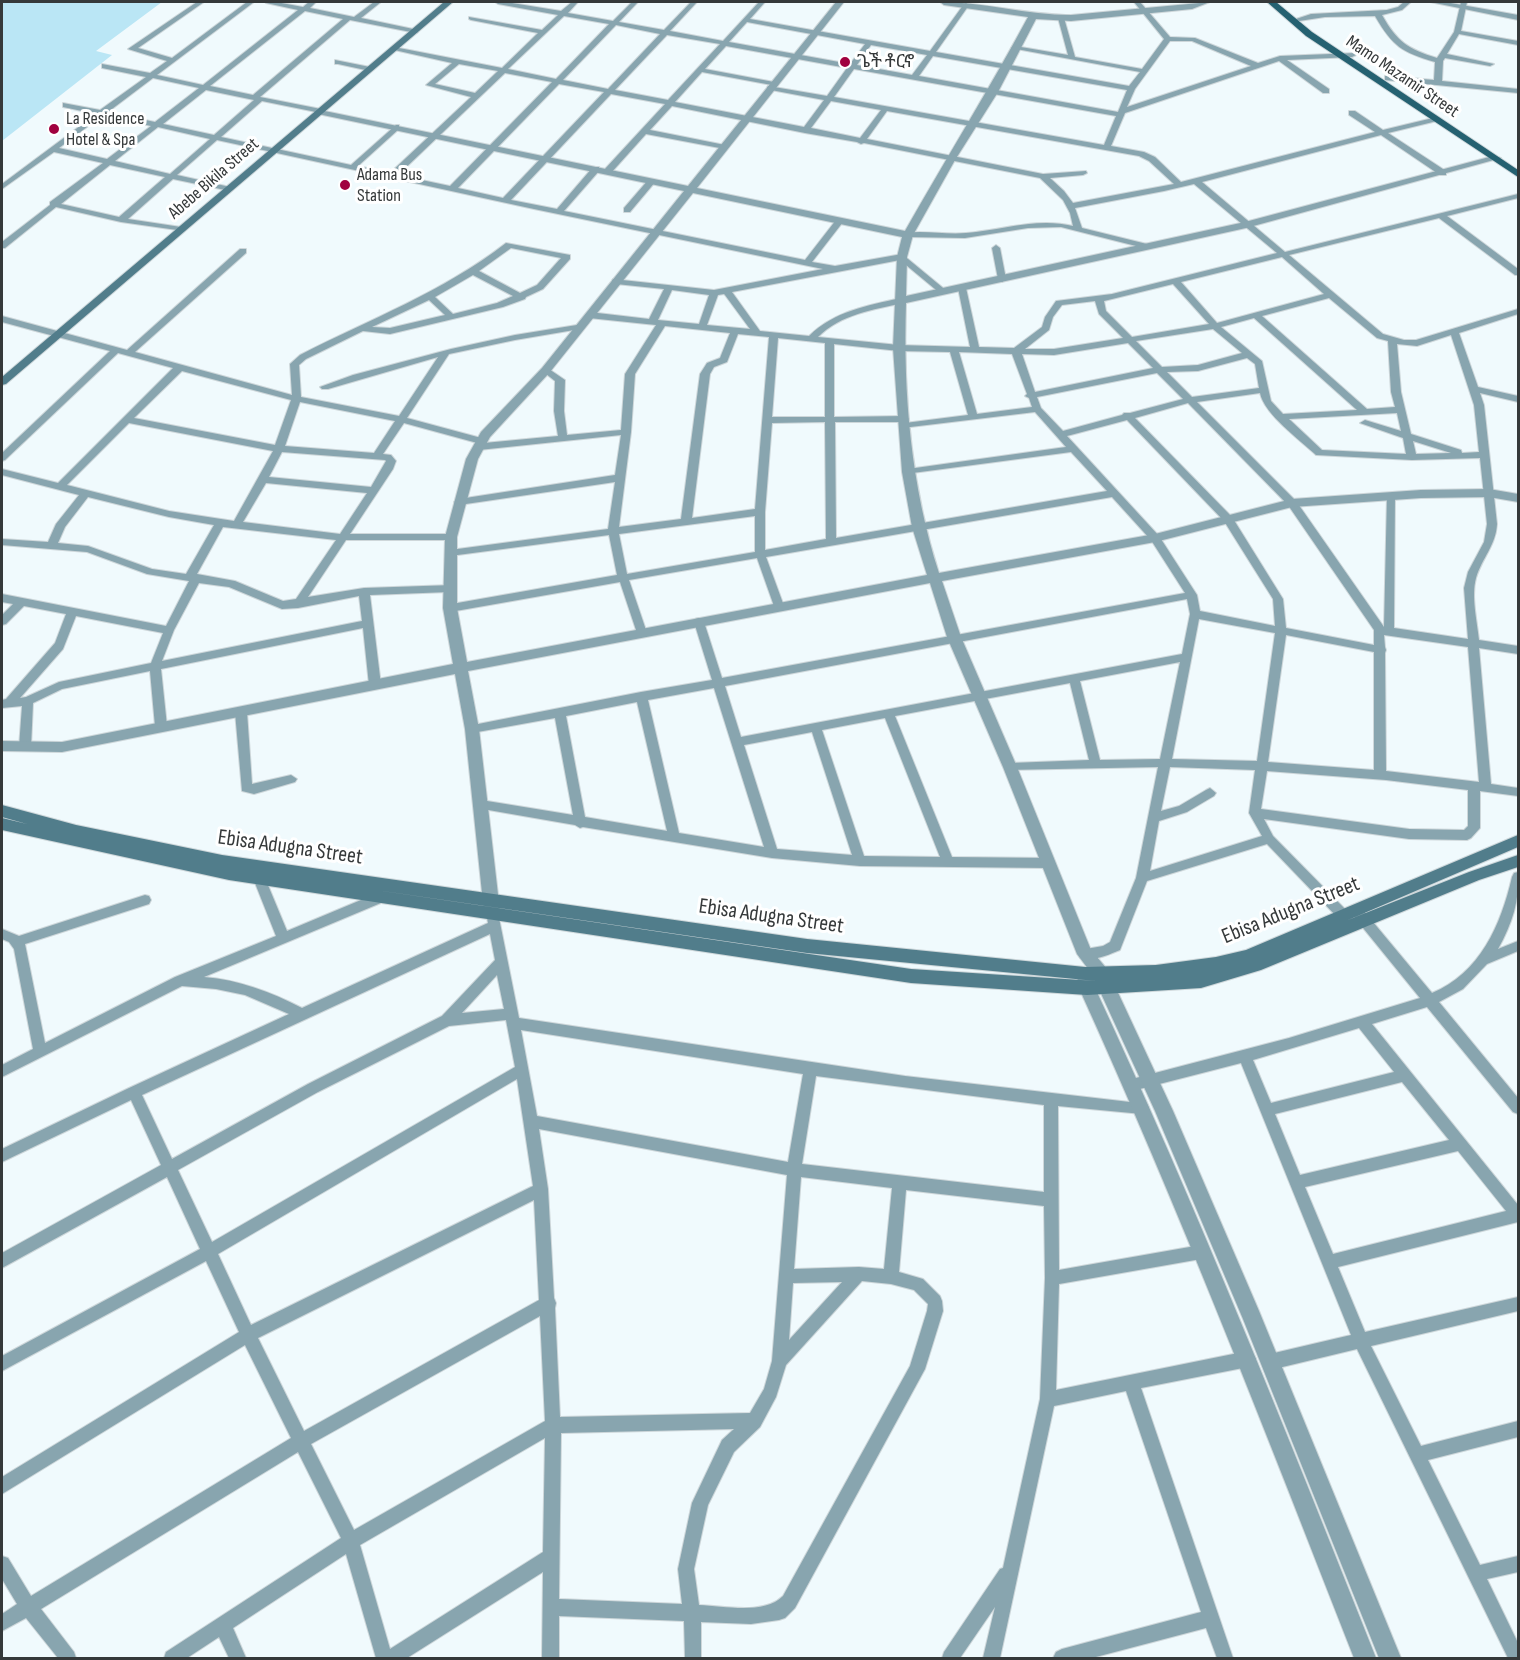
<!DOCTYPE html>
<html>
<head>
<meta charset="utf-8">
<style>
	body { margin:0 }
	#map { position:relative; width:1520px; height:1660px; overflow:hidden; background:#f0fafd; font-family:"Sofia Sans Condensed",sans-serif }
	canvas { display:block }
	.frame { position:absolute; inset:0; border:3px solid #35393a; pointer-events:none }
</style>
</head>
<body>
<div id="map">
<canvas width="1520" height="1660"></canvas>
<div class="frame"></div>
</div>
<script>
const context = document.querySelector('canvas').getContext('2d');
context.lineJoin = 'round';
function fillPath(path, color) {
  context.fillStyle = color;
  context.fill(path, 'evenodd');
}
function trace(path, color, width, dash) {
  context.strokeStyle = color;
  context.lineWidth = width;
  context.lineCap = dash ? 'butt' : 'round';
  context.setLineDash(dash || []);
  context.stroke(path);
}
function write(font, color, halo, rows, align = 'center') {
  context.font = font + ' "Sofia Sans Condensed","Noto Sans Ethiopic",sans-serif';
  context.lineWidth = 6;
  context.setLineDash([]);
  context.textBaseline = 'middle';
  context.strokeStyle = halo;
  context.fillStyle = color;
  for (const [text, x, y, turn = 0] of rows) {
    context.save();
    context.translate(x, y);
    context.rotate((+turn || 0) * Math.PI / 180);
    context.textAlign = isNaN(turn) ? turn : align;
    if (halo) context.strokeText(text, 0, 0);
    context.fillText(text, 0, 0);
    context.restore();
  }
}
fillPath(new Path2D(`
	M2 2H162L96 51 112 55 2 141Z`), '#bae6f5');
const minor = new Path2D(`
	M197 2H204L138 48 172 58 247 2H254L157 75 203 85 298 10 266 3 265 2H276L303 7 309 2H316L310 8 354 17 374 2H381L361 18 418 30V32L416 33 350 20 260 97 321 109V113L262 101 221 137 351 165 396 125H399V129L358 166 390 173 471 97 426 85 452 63 390 49 394 47 502 68 538 33 471 20 469 19V17L542 30 558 15 498 4 495 2H506L561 11 572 2H578L568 13 613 21 632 2H638L619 22 664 30 691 2H697L670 31 723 41 759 2H765L750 19 930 51 964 4 966 3 969 5 936 52 1129 86 1140 72 1011 48 1015 46 1068 55 1058 18 1061 16 1064 18 1075 57 1142 69 1164 39 1134 2H1140L1170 37 1195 38 1258 63 1280 56 1355 53 1356 55 1352 57 1287 60 1329 89V93H1323L1279 61 1125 113 1111 146 1144 152 1155 157 1181 182 1375 132 1349 115V111H1355L1383 130 1437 117V121L1388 133 1446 171V175H1440L1381 135 1202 182 1285 252 1518 194V198L1447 216 1518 269V275H1515L1439 218 1289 255 1383 334 1404 340H1416L1518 309V314L1459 333 1478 387 1518 396V402L1480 393 1484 405 1497 524C1496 545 1482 558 1476 578 1471 596 1477 621 1479 640L1518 646V654L1479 648 1491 784 1518 788V796L1480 791V828L1471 838 1467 840 1409 839 1264 819 1273 836 1347 911 1349 915 1347 919 1343 920 1339 919 1267 844 1147 881 1120 950C1108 955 1093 962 1080 958L1079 954 1080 950 1103 946 1110 942 1136 878 1158 767 1006 770 1004 767 1010 763 1089 760 1070 683 895 716 952 857 1049 858 1053 860 1055 863 1053 866 1049 868 860 866 772 858 583 827 580 828 575 825 477 808 475 805 477 802 481 800 573 815 555 718 472 733 466 729 468 726 641 692 712 680 694 622 695 619 699 618 704 622 722 678 1185 593 1151 540 1112 497 766 557 784 606 779 610 774 606 757 558 629 580 647 633 642 637 637 633 620 582 450 612 446 611 445 608 446 605 617 575 609 535 450 556 445 553 450 550 608 529 615 482 459 505 454 502 459 499 615 475 621 435 479 450 474 447 481 444 404 423 383 454 391 455 396 461 393 469 350 534H451L456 537 451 540H346L308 597 364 588 453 585 454 588 453 591 449 592 370 595 381 685 379 688 375 689 369 685 363 628 161 669 167 726 161 730 155 726 150 671 62 689 33 703 31 747 29 750H21L19 747 22 706 2 708V700L6 699 55 643 66 614 24 606 6 624 2 625V615L13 604 2 602V594L166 626 189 581 147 574 87 552 2 545V539L48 542 56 524 79 495 2 475V469L58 483 173 368 118 353 5 460 2 461V453L110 351 2 322V316L127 350 240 249H246V253L135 352 292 395 290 364 300 355C370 319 443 292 506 243L570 255V259L543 289 526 297 525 299 503 307 390 334 363 331 306 359 299 365 301 397 399 416 438 357 328 389H322L320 387 353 375 451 349 515 335 583 324 584 326 580 329 515 340 449 354 407 418 485 439 487 441 484 443 558 436 554 411 555 381 541 370 546 367 565 380 564 411 567 435 621 430 625 374 656 325 589 318 585 315 589 312 649 319 664 289 616 284 612 281 613 279 714 290 823 269 534 209 217 140 177 175 230 187V191L173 179 128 219 181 227 185 229 184 231 121 222 56 207 5 248H2V242L50 205V202L103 163 54 152 2 189V184L96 114 63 107V103L100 110 146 77 102 68V64L150 73 167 61 128 49ZM305 11 343 19 253 95 210 86ZM564 16 609 24 556 79 508 69ZM747 22 865 44 850 64 729 42ZM616 25 660 34 608 89 563 80ZM667 35 720 44 668 100 615 90ZM1170 41H1192L1251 66 1127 107 1135 89ZM871 45 927 55 912 75 857 65ZM726 46 847 68 827 96 768 86 767 88 771 90 824 100 804 127 675 102 702 72 777 86 778 84 774 82 705 69ZM933 56 1127 90 1118 112 919 76ZM459 64 498 71 475 93 435 84ZM854 69 1116 116 1104 145 834 97ZM505 73 552 82 450 186 398 175ZM153 78 199 88 155 122 108 112ZM559 84 604 92 503 198 458 188ZM206 90 254 100 214 135 163 124ZM611 94 665 104 604 170 603 172 607 174H610L646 134 725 149V145L650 130 672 106 805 133 857 142 861 144 864 143 1040 178 1063 200 1070 213 1073 226C1038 217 1002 230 966 233 946 235 925 230 905 233L904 235 908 237 965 238 1028 228 1061 227 1148 249 1152 247 1151 245 1082 228 1075 208 1164 191 1194 184 1277 253 1112 294 1056 301 1045 317 1042 327 1014 348 979 347 966 288 962 285 958 288 970 347 899 345 818 337C841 314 873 310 903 303L904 301 900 298C867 306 834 311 809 336L760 331 732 292 900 260 941 294 948 292 902 254 835 266 812 262 843 222 839 220H836L805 260 564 211 599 171V167H593L557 209 511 200ZM831 101 881 110 860 138 811 128ZM887 111 1139 156 1149 161 1174 184 1073 203 1064 191 1050 178 1083 175 1087 173 1086 171 1043 174 867 139ZM103 115 151 126 107 159 59 148ZM158 127 210 139 170 174 115 161ZM110 165 165 177 119 217 61 204ZM511 248 561 258 537 285 520 293 479 271ZM1282 257 1324 294 1217 323 1181 282ZM473 275 513 296 497 303 453 314 435 297ZM1173 284 1209 324 1132 337 1106 311 1104 301ZM672 290 709 295 699 324 658 320ZM724 294 725 295 750 329 707 325 718 295ZM1329 298 1377 338 1388 341 1391 392 1395 407 1367 409 1262 316ZM429 300 445 315 390 328 372 327ZM1095 301 1099 314 1123 338 1054 349H1025L1049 330 1053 317 1062 305ZM1254 318 1357 410 1283 414 1271 401 1262 361 1221 327ZM665 326 730 333 720 358 707 363 700 374 681 519 619 527 631 432 635 374ZM1213 329 1242 353 1198 365 1162 367 1136 341ZM738 334 769 337 755 509 692 518 710 374 714 367 727 362ZM1451 335 1474 405 1479 452 1462 453 1461 450 1411 434 1401 392 1397 344 1417 346ZM778 338 825 343V417H772ZM1128 343 1153 368 1035 392 1022 354 1054 355ZM834 344 899 351 950 352 968 415 905 423 902 424V428L1035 412 1066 447 908 469 905 470V474L1071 452 1107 491 836 538 835 422H904L909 419 904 416 834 417ZM959 352 1012 354 1027 394 1025 396 1029 398 1032 407 977 414ZM1247 358 1255 364 1259 388 1192 397 1167 372 1198 371ZM182 371 291 400 275 445 134 418ZM1157 373 1183 399 1130 413H1124L1122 415 1063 431 1041 408 1037 397ZM1260 393C1264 414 1300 440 1316 455L1412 460 1480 458 1487 524 1484 542 1468 572 1464 588 1468 639 1394 628 1395 493H1389L1387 495 1384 627 1296 501 1197 402ZM300 402 395 421 374 453 285 446ZM1188 403 1288 505 1374 630V645L1286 628 1283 599 1232 517 1135 418ZM1397 413 1401 431 1365 420 1360 423 1403 438 1406 454 1322 450 1289 419ZM1127 420 1224 521 1273 599 1275 626 1200 611 1197 595 1159 536 1067 436ZM825 422 826 539 765 550V512L772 423ZM129 423 273 451 234 521 169 511 67 485ZM1413 441 1451 453 1416 454ZM282 452 385 460 386 461 371 487 269 477ZM266 483 367 493 340 534 243 522ZM88 497 169 517 214 525 186 574 152 569 88 546 58 543 65 527ZM755 516V552L627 574 619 534ZM223 527 336 540 296 599 283 601 235 581 197 574ZM199 583 229 587 282 609 298 608 359 596 362 621 162 661 174 630ZM1187 599 1190 614 1182 654 741 737 725 686ZM76 616 163 633 151 663 59 682 26 697 20 698 63 649ZM1199 619 1275 633 1257 761 1172 759ZM1286 635 1374 652V770L1268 762ZM1384 635 1468 647 1479 782 1386 771 1385 653 1386 650 1385 647ZM1180 662 1160 759 1100 760 1080 681ZM714 688 764 847 679 833 648 700ZM637 702 667 831 585 817 566 716ZM885 718 940 857 864 856 822 730ZM812 732 852 855 777 849 744 745ZM1170 767 1255 770 1249 813 1262 836 1150 871 1159 821 1187 812 1214 796 1216 793 1210 788 1206 790 1179 806 1161 811ZM1267 771 1386 780 1468 790V826L1464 830 1409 829 1261 809Z
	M1404 2H1411L1402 10 1382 15C1397 42 1408 49 1437 58L1454 32 1461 2H1467L1461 31 1518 41V45L1459 34 1447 54 1494 64 1490 66 1445 58 1443 61 1442 81 1518 89V93L1385 80V76H1388L1434 80 1435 62C1402 52 1393 47 1375 16L1325 17 1299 21 1296 19 1311 14 1387 10 1398 7Z
	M335 60 370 67 374 69 370 71 338 64H335Z
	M649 179 656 181 630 212H624V208Z
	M996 245 1000 248 1006 279 1002 282 998 279 992 248Z
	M241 708 247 712 252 784 291 775 297 779 295 782 254 794 242 791 235 712Z
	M1518 872C1520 900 1512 924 1498 949L1518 941V951L1487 964 1463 989 1439 1002 1518 1098V1114L1513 1112 1427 1007 1372 1024 1518 1205V1222L1338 1267 1365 1332 1518 1297V1311L1371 1346 1421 1446 1518 1421V1437L1428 1460 1480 1565 1518 1556V1572L1487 1579 1518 1643V1658H1508L1357 1349 1270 1370 1265 1367 1262 1362 1265 1357 1270 1354 1351 1335 1241 1063 1132 1091 1127 1089 1125 1085 1127 1081 1132 1079 1289 1038 1420 998 1355 918 1353 914 1355 910 1359 909 1363 910 1432 993C1480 973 1501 925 1512 877L1514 873ZM1359 1028 1394 1072 1271 1103 1253 1060ZM1402 1082 1449 1140 1300 1175 1275 1114ZM1458 1151 1506 1211 1333 1254 1305 1187Z
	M259 873 263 874 265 878 287 931 380 892H388L390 896 388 900 204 977C240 980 271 992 302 1008L488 923 486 913 488 909 492 908 496 909 498 913 519 1018 905 1076 1147 1104 1149 1108 1147 1112 1142 1114 1058 1106 1059 1270 1201 1245 1206 1247 1208 1252 1206 1257 1201 1259 1059 1284 1056 1390 1248 1351 1253 1354 1256 1359 1253 1364 1248 1367 1141 1388 1233 1658H1217L1206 1628 1092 1658H1053L1056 1652 1062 1649 1201 1612 1126 1391 1054 1406 1000 1658H983L995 1607 960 1658H942L944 1652 1000 1569 1003 1568 1040 1399 1045 1278 1044 1206 906 1190 899 1272 923 1279 940 1296 942 1301 943 1311 925 1369 795 1608 785 1618 779 1620 751 1624 701 1622V1658H685L684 1621 559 1616V1658H542L543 1572 407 1658H376L346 1554 233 1628 246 1658H229L219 1637 187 1658H164L166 1652 341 1538 298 1452 41 1609 74 1652 76 1658H58L26 1618 2 1631V1614L17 1604 2 1579V1556L8 1558 31 1596 291 1438 245 1345 2 1494V1477L239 1332 206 1261 2 1371V1356L200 1249 167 1177 2 1268V1253L161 1165 131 1100 2 1162V1149L129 1088 289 1014 245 995 216 989 182 986 2 1077V1065L33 1049 14 949 9 942 2 939V929L19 936 145 895 149 896 151 900 149 904 25 944 45 1043 175 977 276 936 253 878 255 874ZM490 934 495 960 442 1016 308 1084 172 1159 142 1095ZM497 975 504 1009 462 1013ZM506 1020 515 1067 212 1242 178 1170 318 1092 449 1026ZM521 1030 803 1074 788 1162 537 1116ZM816 1076 1044 1105V1192L802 1164ZM517 1079 533 1186 251 1325 218 1254ZM539 1129 787 1175 772 1361 764 1389 750 1413 560 1417 555 1308 556 1303 554 1298 548 1189ZM801 1177 892 1188 884 1269 859 1267 794 1269ZM534 1200 539 1300 304 1431 258 1338ZM862 1281 891 1284 914 1290 928 1304 927 1311 910 1366 783 1596C764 1615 725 1606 699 1605L694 1569 708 1505 734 1452 760 1427 776 1397 786 1365ZM842 1282 789 1340 793 1283ZM540 1316 545 1421 354 1530 311 1444ZM734 1429 722 1440 692 1503 678 1569 682 1604 559 1599 561 1433ZM545 1438 543 1552 390 1649 360 1545Z`);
const tertiary = new Path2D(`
	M836 2H844L697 188 905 231C945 160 989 90 1028 17L944 5 940 2C984 2 1027 15 1071 15L1210 2 1192 9 1071 21 1036 19 998 92 955 160 913 235 907 257 906 296 1245 222 1493 156 1501 158 1246 228 906 303C903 394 911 486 939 573L1155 534 1292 499 1421 490 1489 489 1518 494V502L1489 497 1421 498 1292 507 1155 542 942 581 961 637 1017 767 1091 950 1107 969 1173 1111 1259 1311 1401 1658H1379L1243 1319 1155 1111 1093 976 1095 988C1197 1208 1287 1433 1376 1658H1354C1266 1433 1179 1208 1079 988L1077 976 1079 971 1089 970 1077 954 1003 767 947 637 930 583 468 671 479 729 500 912 498 917 492 918 486 917 484 912 465 729 455 674 62 752 2 751V741L62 742 453 664 443 608 445 537 466 459 481 432 542 368 684 191 318 114 313 111 315 109 688 186ZM693 193 902 237 897 257 893 348 902 472 912 527 927 575 467 662 457 608V537L478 459 490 437 550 372Z
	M1430 2H1445L1518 15V20Z`);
const secondary = new Path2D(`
	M444 2H453L6 384 2 385V377Z
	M2 805 76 825 222 855 807 939 1085 967 1156 965 1216 957 1246 950 1518 835V847L1348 920 1469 872 1518 855V867L1479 880 1261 970 1201 988 1087 995 911 983 229 880 2 830V818L27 824 2 817ZM362 888 807 953 1096 981 911 969Z`);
const primary = new Path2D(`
	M1267 2H1276L1312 32 1518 170V177L1306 36Z`);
trace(minor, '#ced7da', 2);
trace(tertiary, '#ced7da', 2);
trace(secondary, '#ced7da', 2);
trace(primary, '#ced7da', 2);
fillPath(minor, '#88a5af');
fillPath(tertiary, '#88a5af');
fillPath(secondary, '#517d8b');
fillPath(primary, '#256171');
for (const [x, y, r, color] of [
	[845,62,6,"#a0013f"],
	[54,129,6,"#a0013f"],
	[345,185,6,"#a0013f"]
]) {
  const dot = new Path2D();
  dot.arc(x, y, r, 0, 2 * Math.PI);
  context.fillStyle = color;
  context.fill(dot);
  trace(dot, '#fff', 2);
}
write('18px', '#35393a', '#fff', [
	["ጌች ቶርኖ",857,62],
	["La Residence",66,119],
	["Hotel & Spa",66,140],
	["Adama Bus",357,175],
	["Station",357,196]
], 'left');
write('18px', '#35393a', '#fff', [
	["Mamo Mazamir Street",1402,77,34],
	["Abebe Bikila Street",214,179,-41]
]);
write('22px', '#35393a', '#fff', [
	["Ebisa Adugna Street",290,848,8],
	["Ebisa Adugna Street",1291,911,-22],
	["Ebisa Adugna Street",771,917,8]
]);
</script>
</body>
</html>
